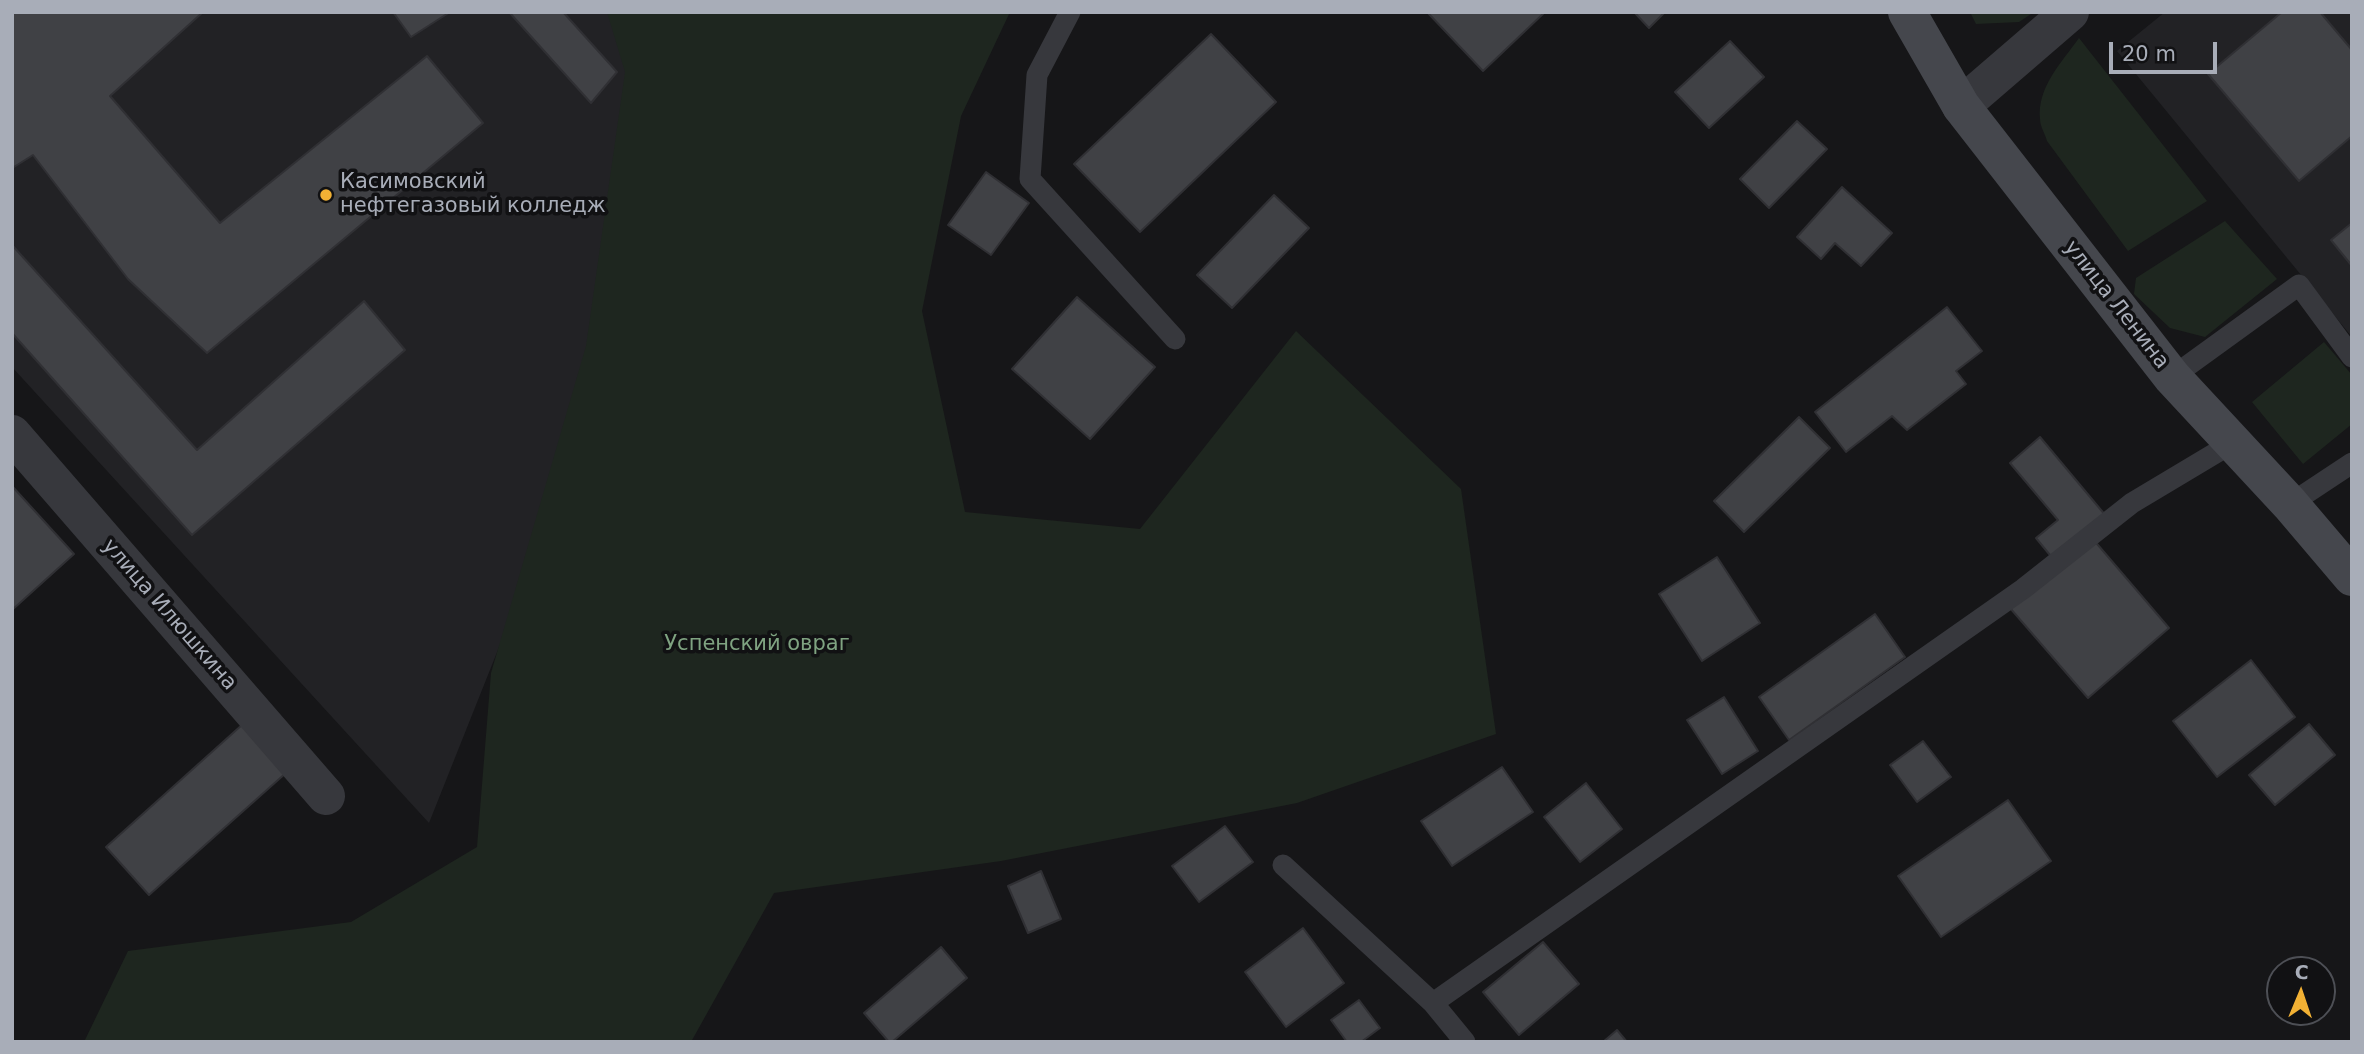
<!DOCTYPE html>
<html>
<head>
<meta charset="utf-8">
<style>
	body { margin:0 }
	#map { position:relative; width:2364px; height:1054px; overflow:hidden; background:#161618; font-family:"DejaVu Sans",sans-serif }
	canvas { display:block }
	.frame { position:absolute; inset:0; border:14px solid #a8adb8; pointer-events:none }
	.north { position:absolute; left:2266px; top:956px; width:70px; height:70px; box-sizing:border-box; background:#111113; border:2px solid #4d4f55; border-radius:50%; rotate:2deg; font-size:19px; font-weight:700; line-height:28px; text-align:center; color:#a8adb8 }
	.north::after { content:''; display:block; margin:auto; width:24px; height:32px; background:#f2b134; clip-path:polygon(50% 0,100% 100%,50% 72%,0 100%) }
	.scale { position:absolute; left:2109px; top:42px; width:108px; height:32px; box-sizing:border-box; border:4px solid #a8adb8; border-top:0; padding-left:9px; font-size:21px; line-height:24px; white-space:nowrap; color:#a8adb8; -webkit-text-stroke:5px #111113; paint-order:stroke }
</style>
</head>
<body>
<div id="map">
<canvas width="2364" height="1054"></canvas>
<div class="frame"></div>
<div class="north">С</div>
<div class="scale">20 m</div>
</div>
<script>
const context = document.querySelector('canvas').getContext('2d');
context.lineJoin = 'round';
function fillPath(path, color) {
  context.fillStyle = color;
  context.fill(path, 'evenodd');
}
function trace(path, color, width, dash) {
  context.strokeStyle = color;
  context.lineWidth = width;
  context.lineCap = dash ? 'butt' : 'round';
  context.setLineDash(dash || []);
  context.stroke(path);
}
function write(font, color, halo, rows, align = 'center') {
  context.font = font + ' "DejaVu Sans",sans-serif';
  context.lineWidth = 7;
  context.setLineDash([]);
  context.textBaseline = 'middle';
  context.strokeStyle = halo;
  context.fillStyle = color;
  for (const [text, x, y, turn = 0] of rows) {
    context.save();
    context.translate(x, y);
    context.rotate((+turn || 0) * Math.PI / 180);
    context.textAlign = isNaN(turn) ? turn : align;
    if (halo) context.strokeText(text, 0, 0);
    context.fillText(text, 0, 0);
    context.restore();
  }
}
fillPath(new Path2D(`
	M12 12H752L429 823 12 367Z
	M2165 12H2352V337L2117 51Z`), '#222225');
fillPath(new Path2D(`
	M607 12H1010L961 116 922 311 965 512 1140 529 1296 331 1461 489 1496 734 1297 803 1001 861 774 893 691 1042H84L128 951 351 922 477 847 491 673 586 346 625 72Z
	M1970 12H2034L2019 22 1976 24Z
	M2079 38 2207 201 2128 251 2047 141C2045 134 2040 126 2040 119 2037 87 2062 62 2079 38Z
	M2225 221 2277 279 2205 337 2170 328 2134 294 2136 278Z
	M2324 342 2352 375V424L2303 464 2252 402Z`), '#1e261f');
const building = new Path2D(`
	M12 12H203L110 96 220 223 427 56 483 123 207 353 128 279 33 155 14 167 12 166Z
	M393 12H450L411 37Z
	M509 12H563L617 72 591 103Z
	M1427 12H1545L1483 71Z
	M1634 12H1665L1649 28Z
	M2282 12H2320L2352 50V136L2299 181 2208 74Z
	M1211 34 1276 102 1140 232 1074 164Z
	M1730 41 1764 77 1709 128 1675 92Z
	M1797 121 1827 149 1769 208 1740 179Z
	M986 172 1029 203 991 255 948 225Z
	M1842 187 1892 233 1861 266 1835 243 1821 259 1797 237Z
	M1274 195 1309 228 1232 308 1197 275Z
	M2352 223V266L2331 240Z
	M12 245 197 450 364 301 405 350 192 535 12 333Z
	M1077 297 1155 367 1090 439 1012 369Z
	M1947 307 1982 351 1956 371 1966 384 1907 430 1892 416 1846 452 1815 412Z
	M1799 417 1830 448 1744 532 1714 501Z
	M2040 437 2106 516 2054 560 2036 538 2058 520 2010 463Z
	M12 486 74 554 12 610Z
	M2092 538 2169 628 2088 698 2010 608Z
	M1717 557 1760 623 1702 661 1659 594Z
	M1875 614 1905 657 1789 740 1759 697Z
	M2251 660 2295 717 2217 777 2173 721Z
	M1724 697 1758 751 1722 774 1687 720Z
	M243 724 287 772 149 895 106 847Z
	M2309 724 2335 755 2275 805 2249 775Z
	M1923 741 1951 777 1917 802 1890 765Z
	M1502 767 1533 812 1452 866 1421 821Z
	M1586 783 1622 829 1580 862 1544 817Z
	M2008 800 2051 861 1941 937 1898 876Z
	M1225 826 1253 862 1199 902 1172 866Z
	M1041 871 1061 919 1028 933 1008 886Z
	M1303 928 1344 983 1286 1027 1245 972Z
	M1543 942 1579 984 1519 1035 1483 992Z
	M941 947 967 978 892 1042H889L864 1013Z
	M1359 1000 1380 1028 1361 1042H1347L1331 1020Z
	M1617 1030 1627 1042H1603Z`);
fillPath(building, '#404145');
trace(building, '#303034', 2);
trace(new Path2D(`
	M1070 12 1037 75 1030 179 1175 339
	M2172 377 2299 285 2352 357
	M2290 504 2352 463
	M1283 865 1433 1003 1465 1042
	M1433 1003 2023 589 2132 503 2234 442`), '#37383d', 21);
trace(new Path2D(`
	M1961 106 2070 12
	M12 434 326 796`), '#37383d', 38);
trace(new Path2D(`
	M1907 12 1961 106 2172 377 2290 504 2352 577`), '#45474d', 38);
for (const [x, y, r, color] of [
	[326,195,7,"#f2b134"]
]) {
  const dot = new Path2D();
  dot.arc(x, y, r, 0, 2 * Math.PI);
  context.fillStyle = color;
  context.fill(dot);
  trace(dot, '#111113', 2.5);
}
write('21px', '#a8adb8', '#111113', [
	["Касимовский",340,183],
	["нефтегазовый колледж",340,207]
], 'left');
write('21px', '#a8adb8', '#111113', [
	["улица Ленина",2116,305,52],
	["улица Илюшкина",169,615,49]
]);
write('21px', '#7fa381', '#111113', [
	["Успенский овраг",757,645]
]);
</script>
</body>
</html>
